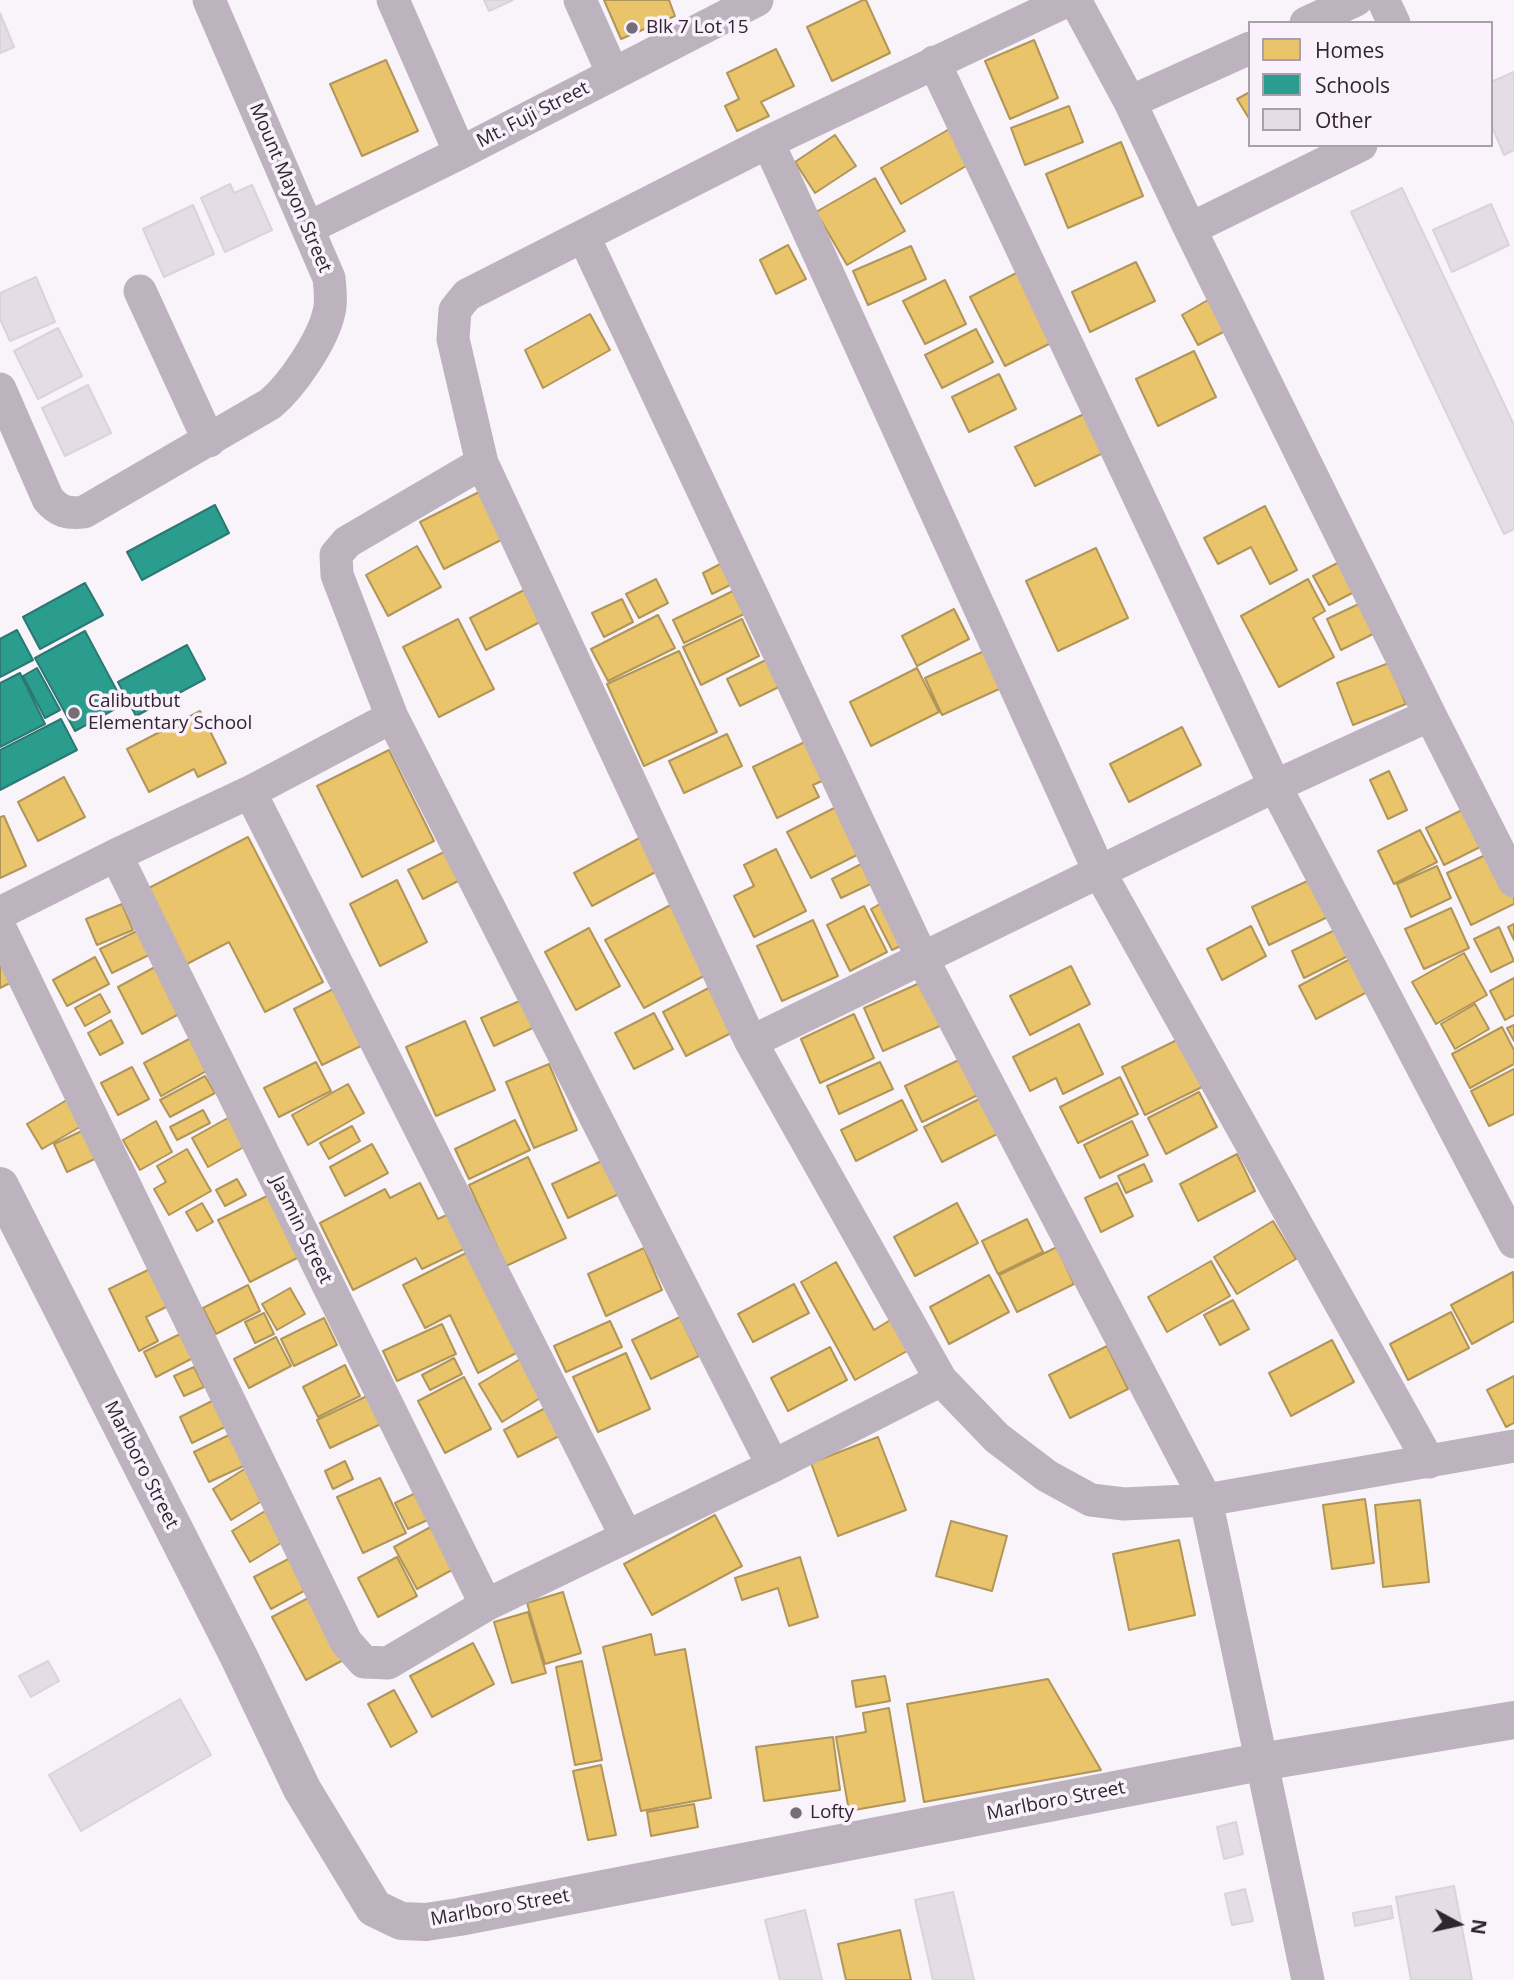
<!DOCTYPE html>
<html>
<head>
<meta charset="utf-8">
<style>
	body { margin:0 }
	#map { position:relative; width:1514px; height:1980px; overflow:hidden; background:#f9f4fa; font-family:"Open Sans",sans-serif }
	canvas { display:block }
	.legend { position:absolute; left:1248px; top:21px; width:245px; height:126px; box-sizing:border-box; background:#fbf1fd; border:2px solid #a9a0ab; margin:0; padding:9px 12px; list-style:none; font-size:21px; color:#2f2631 }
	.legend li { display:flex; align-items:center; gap:14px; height:35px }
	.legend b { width:35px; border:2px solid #a9a0ab }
	.north { position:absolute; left:1423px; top:1889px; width:70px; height:70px; -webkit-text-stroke:5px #fbf1fd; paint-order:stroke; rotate:98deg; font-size:19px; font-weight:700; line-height:28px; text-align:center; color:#2f2631 }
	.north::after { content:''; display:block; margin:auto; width:24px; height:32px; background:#2f2631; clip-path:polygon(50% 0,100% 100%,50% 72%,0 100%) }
</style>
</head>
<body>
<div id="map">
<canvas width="1514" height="1980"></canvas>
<ul class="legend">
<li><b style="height:19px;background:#e9c46a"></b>Homes</li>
<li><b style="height:19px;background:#2a9d8f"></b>Schools</li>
<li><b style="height:19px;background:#e4dde6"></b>Other</li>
</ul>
<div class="north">N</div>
</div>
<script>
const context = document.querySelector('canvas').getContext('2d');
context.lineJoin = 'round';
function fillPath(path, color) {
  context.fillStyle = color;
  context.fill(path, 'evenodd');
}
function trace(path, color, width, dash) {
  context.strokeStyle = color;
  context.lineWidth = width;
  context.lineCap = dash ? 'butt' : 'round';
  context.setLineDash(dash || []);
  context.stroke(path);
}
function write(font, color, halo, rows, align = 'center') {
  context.font = font + ' "Open Sans",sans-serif';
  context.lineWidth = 7;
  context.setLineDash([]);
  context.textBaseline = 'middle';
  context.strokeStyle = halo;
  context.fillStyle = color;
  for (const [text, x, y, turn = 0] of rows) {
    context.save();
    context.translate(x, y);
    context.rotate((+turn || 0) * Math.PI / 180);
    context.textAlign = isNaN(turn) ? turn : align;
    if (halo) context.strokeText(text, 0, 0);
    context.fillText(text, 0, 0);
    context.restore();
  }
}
const homes = new Path2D(`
	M604 0H669L675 16 621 39Z
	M863 0H866L890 53 832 81 807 27Z
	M1034 40 1058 98 1010 119 985 61Z
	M776 49 794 86 761 102 769 116 737 131 725 106 739 99 727 73Z
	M386 60 418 131 362 156 330 84Z
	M1250 92V120L1237 99Z
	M1069 106 1083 142 1025 165 1011 128Z
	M953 127 973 162 901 204 881 168Z
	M835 135 856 166 815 193 795 162Z
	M1121 142 1143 196 1068 228 1046 174Z
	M875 178 905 231 847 265 816 212Z
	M788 245 806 279 776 294 760 260Z
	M911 246 926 279 868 305 853 271Z
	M1136 262 1155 301 1090 332 1072 292Z
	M1022 270 1057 340 1005 366 970 297Z
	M945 280 966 324 925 344 903 301Z
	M1220 293 1235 326 1198 345 1182 315Z
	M590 314 610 350 543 388 525 350Z
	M976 329 993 362 942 388 925 355Z
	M1194 351 1216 397 1158 426 1136 379Z
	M999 374 1016 409 969 432 952 397Z
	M1084 414 1103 453 1035 486 1015 447Z
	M479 492 503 539 444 569 420 522Z
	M1265 506 1297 570 1270 584 1251 547 1218 564 1204 538Z
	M417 546 441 587 388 616 366 575Z
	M1096 548 1128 618 1058 651 1026 581Z
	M1343 560 1358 590 1329 605 1313 576Z
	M724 562 734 583 712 594 703 573Z
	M656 579 668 603 639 618 626 594Z
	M1308 579 1325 611 1313 618 1334 657 1279 687 1241 616Z
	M524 590 540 622 486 650 470 618Z
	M733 591 744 614 684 643 673 620Z
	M622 599 633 622 604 637 592 613Z
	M1363 602 1377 632 1341 650 1327 619Z
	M954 609 969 639 917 666 902 636Z
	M658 615 675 648 608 681 591 649Z
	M458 619 494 689 439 717 403 647Z
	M742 619 759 656 701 685 683 647Z
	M991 648 1008 685 942 715 925 678Z
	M679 651 717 732 644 766 607 684Z
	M772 657 785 684 740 706 727 679Z
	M1389 663 1406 704 1353 725 1337 683Z
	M917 668 939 712 871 746 850 702Z
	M200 711 226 763 198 777 194 769 149 792 127 749Z
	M1182 727 1201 765 1129 802 1110 764Z
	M727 734 742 766 684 793 669 761Z
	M815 737 833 776 813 785 819 797 777 818 753 767Z
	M389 750 434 841 362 877 317 786Z
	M1389 771 1407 810 1388 819 1370 780Z
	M64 777 85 817 38 841 18 802Z
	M846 802 869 849 811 878 787 832Z
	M1470 806 1488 843 1444 865 1426 828Z
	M4 816 26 866 0 878V817Z
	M1420 830 1437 862 1394 884 1378 851Z
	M645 835 663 868 592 906 574 873Z
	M248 837 323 982 265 1012 229 942 183 966 145 890Z
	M776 849 806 911 754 937 734 896 754 886 744 865Z
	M448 850 462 879 423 899 408 870Z
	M1496 850 1514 887V904L1471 925 1447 873Z
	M867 861 877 881 841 898 832 879Z
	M1437 866 1451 898 1411 917 1397 884Z
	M1318 876 1336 913 1269 945 1252 907Z
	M397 880 427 942 380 966 350 904Z
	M887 900 909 942 892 950 871 909Z
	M678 901 715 970 644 1008 605 940Z
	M122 904 133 930 97 945 86 919Z
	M864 906 887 952 850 971 827 925Z
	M1451 908 1469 948 1424 969 1405 929Z
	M813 920 838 976 782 1001 757 946Z
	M1514 924V940L1508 927Z
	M1251 926 1266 956 1222 980 1207 949Z
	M1499 927 1514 961 1491 972 1474 939Z
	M589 928 620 986 576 1010 545 952Z
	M1339 928 1352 954 1304 978 1292 951Z
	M137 931 149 955 112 973 100 949Z
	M1464 953 1487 995 1436 1024 1412 982Z
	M0 954 14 981 0 988Z
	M95 957 109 984 67 1006 53 980Z
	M1352 958 1369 991 1316 1019 1299 986Z
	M1071 966 1090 1004 1030 1035 1010 996Z
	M155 967 179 1014 142 1034 118 987Z
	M1514 978V1015L1505 1020 1490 991Z
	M720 982 743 1027 686 1056 663 1012Z
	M922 982 942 1025 883 1051 864 1008Z
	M341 985 369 1042 322 1065 294 1009Z
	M100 994 110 1012 85 1026 75 1008Z
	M524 999 537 1026 494 1046 481 1018Z
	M1475 1004 1489 1029 1455 1049 1441 1024Z
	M654 1013 673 1049 634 1069 615 1033Z
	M854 1014 874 1058 820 1083 801 1039Z
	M111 1020 123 1043 100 1055 88 1033Z
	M465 1021 495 1090 436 1116 406 1047Z
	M1079 1024 1103 1074 1063 1094 1056 1078 1030 1091 1013 1057Z
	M1514 1025V1041L1507 1028Z
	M1502 1027 1514 1050V1064L1470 1088 1452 1054Z
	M191 1038 208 1070 161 1096 144 1063Z
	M1179 1039 1202 1087 1145 1115 1122 1067Z
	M967 1056 984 1092 922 1122 905 1086Z
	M316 1062 331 1091 279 1117 264 1088Z
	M880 1062 893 1089 839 1114 827 1086Z
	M549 1064 577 1130 534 1148 506 1082Z
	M132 1067 149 1099 118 1115 101 1083Z
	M1514 1069V1114L1489 1126 1471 1091Z
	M205 1076 215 1093 170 1117 160 1100Z
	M1120 1077 1138 1114 1078 1143 1060 1107Z
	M348 1084 364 1113 308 1145 292 1115Z
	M1199 1092 1217 1127 1166 1154 1148 1118Z
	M983 1097 1001 1132 942 1162 924 1127Z
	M70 1098 85 1124 42 1149 27 1124Z
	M902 1100 917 1130 856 1161 841 1130Z
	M203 1110 210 1123 177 1140 170 1127Z
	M235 1114 251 1143 208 1167 192 1138Z
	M515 1120 530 1150 469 1179 455 1149Z
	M156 1121 172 1152 140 1170 123 1140Z
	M1132 1121 1148 1155 1100 1178 1084 1145Z
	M352 1126 360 1141 329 1159 320 1143Z
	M86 1129 99 1157 67 1172 54 1144Z
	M372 1144 388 1173 345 1196 330 1167Z
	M187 1149 211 1191 169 1215 154 1189 166 1182 157 1166Z
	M1237 1154 1255 1191 1198 1221 1180 1184Z
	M528 1157 566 1238 506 1266 469 1185Z
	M606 1159 621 1193 568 1218 552 1184Z
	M1144 1164 1152 1181 1126 1193 1118 1176Z
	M237 1179 246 1195 225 1206 216 1190Z
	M420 1183 438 1219 451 1213 468 1247 422 1269 416 1258 353 1290 320 1223 385 1189 390 1198Z
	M1117 1183 1133 1216 1101 1232 1085 1198Z
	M269 1195 299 1257 250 1282 218 1220Z
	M202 1203 213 1222 197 1231 186 1212Z
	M957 1203 978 1243 915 1276 894 1237Z
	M1027 1219 1043 1252 998 1274 982 1241Z
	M1273 1221 1296 1259 1237 1294 1214 1257Z
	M1057 1247 1074 1284 1017 1312 999 1275Z
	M644 1248 662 1290 606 1316 588 1274Z
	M470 1251 520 1351 478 1373 450 1315 425 1328 403 1285Z
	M1211 1261 1230 1296 1167 1332 1148 1297Z
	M836 1262 874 1330 892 1319 909 1350 855 1380 801 1282Z
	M152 1268 170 1305 146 1317 158 1341 139 1351 109 1289Z
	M1513 1272 1514 1321 1472 1344 1451 1305Z
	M989 1275 1009 1312 949 1344 930 1307Z
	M794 1284 809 1313 753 1342 738 1314Z
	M248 1285 260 1311 216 1334 203 1308Z
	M290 1288 305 1314 277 1330 262 1304Z
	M1233 1300 1249 1329 1220 1345 1204 1315Z
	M1451 1312 1469 1348 1408 1380 1390 1344Z
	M264 1313 274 1334 255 1343 245 1322Z
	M680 1317 699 1356 651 1379 632 1340Z
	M324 1318 337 1345 294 1366 281 1339Z
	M610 1321 622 1347 566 1372 554 1346Z
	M442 1324 456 1354 397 1381 383 1351Z
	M184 1332 195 1357 156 1377 144 1352Z
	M276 1337 291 1366 249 1388 234 1359Z
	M1332 1340 1354 1382 1291 1416 1269 1373Z
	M1107 1346 1128 1389 1070 1418 1049 1375Z
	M830 1347 847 1380 788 1411 771 1378Z
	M626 1353 650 1409 598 1432 573 1377Z
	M454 1358 462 1374 430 1390 422 1375Z
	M522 1358 545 1395 502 1422 479 1384Z
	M345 1365 360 1396 318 1417 303 1387Z
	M194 1367 204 1387 184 1396 174 1376Z
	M1514 1376V1423L1506 1427 1487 1390Z
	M464 1377 491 1429 445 1453 418 1401Z
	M369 1395 383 1423 330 1448 317 1420Z
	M220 1397 233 1423 192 1443 180 1417Z
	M549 1406 563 1434 518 1457 504 1430Z
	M233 1433 248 1464 209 1482 194 1452Z
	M878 1437 906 1510 838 1536 811 1463Z
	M345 1461 353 1479 333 1489 325 1471Z
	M246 1468 265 1499 231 1520 213 1489Z
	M380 1478 406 1533 363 1553 337 1497Z
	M422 1490 434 1517 408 1529 395 1503Z
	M1365 1499 1374 1563 1332 1569 1323 1505Z
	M1420 1500 1429 1582 1383 1587 1375 1505Z
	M270 1508 289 1538 250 1562 232 1531Z
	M715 1515 742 1566 652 1615 624 1564Z
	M951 1521 1007 1536 992 1591 936 1576Z
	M438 1523 461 1565 417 1589 394 1547Z
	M1179 1540 1195 1615 1129 1630 1113 1554Z
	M296 1555 313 1586 271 1609 254 1577Z
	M397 1557 417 1596 378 1617 358 1578Z
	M800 1557 818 1617 789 1626 778 1588 742 1600 735 1578Z
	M563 1592 581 1653 545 1664 527 1603Z
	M314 1595 347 1658 306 1680 272 1617Z
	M528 1612 546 1673 512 1683 494 1622Z
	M651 1634 655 1655 685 1649 711 1798 641 1811 603 1647Z
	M473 1643 494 1684 432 1717 410 1676Z
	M582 1661 602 1760 575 1765 556 1667Z
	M885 1676 890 1701 856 1707 852 1681Z
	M1048 1679 1101 1770 924 1802 907 1704Z
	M394 1690 417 1732 391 1747 368 1704Z
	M889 1708 905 1801 849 1811 836 1737 866 1732 863 1713Z
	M833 1737 840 1790 764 1801 756 1747Z
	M601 1765 616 1835 588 1840 573 1771Z
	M694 1804 698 1827 651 1836 647 1812Z
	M900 1930 911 1980H846L838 1944Z`);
fillPath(homes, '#e9c46a');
trace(homes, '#b19559', 2);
const schools = new Path2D(`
	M215 505 229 533 142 580 127 552Z
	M85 583 103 615 40 649 23 617Z
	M17 630 33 660 0 677V639Z
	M85 631 124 704 75 731 35 658Z
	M187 645 205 679 136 716 118 682Z
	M37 668 60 710 45 718 23 676Z
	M20 673 45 724 0 747V683Z
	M61 719 77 750 0 790V750Z`);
fillPath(schools, '#2a9d8f');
trace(schools, '#2c7973', 2);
const building = new Path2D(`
	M484 0H513L489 11Z
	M0 13 14 47 0 53Z
	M1514 72V150L1504 155 1491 124V82Z
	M230 184 234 193 252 185 272 230 225 252 201 198Z
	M1402 188 1514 425V529L1504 534 1351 212Z
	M1491 204 1509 245 1452 272 1433 230Z
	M193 205 214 254 164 277 143 229Z
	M36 277 55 322 10 341 0 319V293Z
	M58 328 82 376 38 399 14 351Z
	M88 385 111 433 65 456 42 408Z
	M48 1661 59 1681 31 1697 19 1676Z
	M180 1699 211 1755 81 1831 49 1775Z
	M1236 1822 1243 1854 1224 1859 1217 1827Z
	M1454 1886 1472 1980H1411L1396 1897Z
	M1245 1889 1253 1921 1232 1925 1225 1894Z
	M953 1892 974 1980H933L915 1900Z
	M1391 1906 1393 1918 1355 1926 1353 1913Z
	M805 1910 822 1980H780L765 1920Z`);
fillPath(building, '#e4dde6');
trace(building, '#dad3db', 2);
trace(new Path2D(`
	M393 0 460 153
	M580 0 613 74
	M1068 0 768 142 467 295 455 310 453 339 482 463 751 1042 941 1380 997 1438 1047 1476 1091 1500 1124 1504 1206 1500 1514 1446
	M1075 0 1130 102 1190 229 1430 715 1514 881
	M1383 0 1394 23
	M1306 23 1356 0
	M934 62 1275 786 1514 1242
	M1130 102 1250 48
	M768 142 1100 873 1429 1462
	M308 228 460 153 757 0
	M1190 229 1361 145
	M584 237 923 960 1206 1500 1308 1980
	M140 291 209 441
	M0 389 48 499C59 512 68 514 84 512L270 404C292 386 323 340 329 312 332 301 330 289 329 278L209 0
	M482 463 347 542 336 555 337 575 392 717 773 1466
	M250 792 626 1536
	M116 855 486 1605
	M0 919 4 911 116 855 250 792 392 717
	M0 928 346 1642 364 1662 388 1663 486 1605 773 1466 941 1380
	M751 1042 1275 786 1430 715`), '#bdb3bf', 33);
trace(new Path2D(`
	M0 1186 239 1657 302 1789 374 1908 401 1921 426 1922 459 1917 1260 1762 1514 1720`), '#bdb3bf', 38);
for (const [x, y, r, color] of [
	[632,28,7,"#766e77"],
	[74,713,7,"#766e77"],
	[796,1813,7,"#766e77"]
]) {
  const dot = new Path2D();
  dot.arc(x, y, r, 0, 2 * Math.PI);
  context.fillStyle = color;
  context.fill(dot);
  trace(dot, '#fbf1fd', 2.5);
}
write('19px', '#2f2631', '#fbf1fd', [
	["Blk 7 Lot 15",646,28],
	["Calibutbut",88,702],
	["Elementary School",88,724],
	["Lofty",810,1813]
], 'left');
write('19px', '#2f2631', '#fbf1fd', [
	["Mt. Fuji Street",533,115,-27],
	["Mount Mayon Street",290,188,67],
	["Jasmin Street",301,1230,64],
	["Marlboro Street",141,1465,63],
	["Marlboro Street",1056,1801,-11],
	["Marlboro Street",500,1908,-10]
]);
</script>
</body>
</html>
